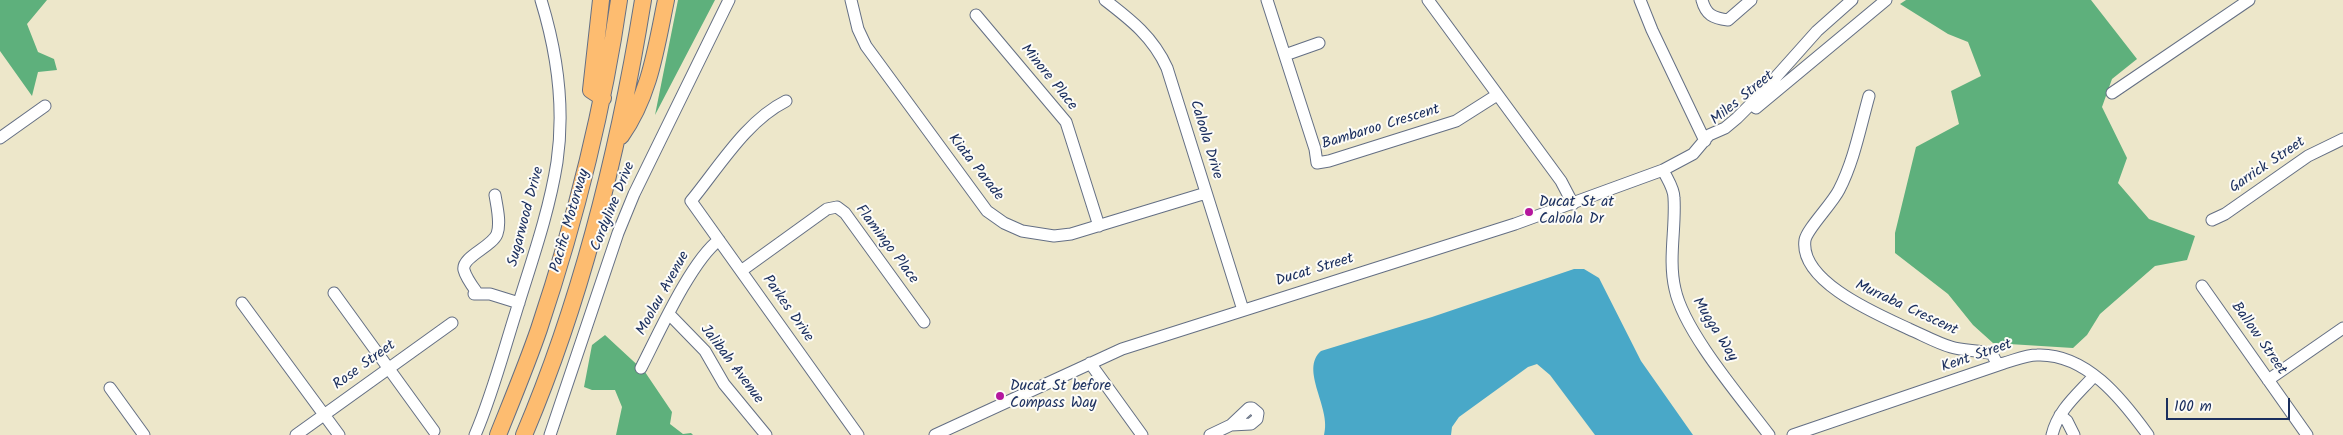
<!DOCTYPE html>
<html>
<head>
<meta charset="utf-8">
<style>
	body { margin:0 }
	#map { position:relative; width:2343px; height:435px; overflow:hidden; background:#ede7ca; font-family:Kalam,sans-serif }
	canvas { display:block }
	.scale { position:absolute; left:2166px; top:398px; width:124px; height:22px; box-sizing:border-box; border:2px solid #1b2f5e; border-top:0; padding-left:6px; font-size:15px; line-height:18px; white-space:nowrap; color:#1b2f5e; -webkit-text-stroke:4px #fdfcf7; paint-order:stroke }
</style>
</head>
<body>
<div id="map">
<canvas width="2343" height="435"></canvas>
<div class="scale">100 m</div>
</div>
<script>
const context = document.querySelector('canvas').getContext('2d');
context.lineJoin = 'round';
function fillPath(path, color) {
  context.fillStyle = color;
  context.fill(path, 'evenodd');
}
function trace(path, color, width, dash) {
  context.strokeStyle = color;
  context.lineWidth = width;
  context.lineCap = dash ? 'butt' : 'round';
  context.setLineDash(dash || []);
  context.stroke(path);
}
function write(font, color, halo, rows, align = 'center') {
  context.font = font + ' Kalam,sans-serif';
  context.lineWidth = 4;
  context.setLineDash([]);
  context.textBaseline = 'middle';
  context.strokeStyle = halo;
  context.fillStyle = color;
  for (const [text, x, y, turn = 0] of rows) {
    context.save();
    context.translate(x, y);
    context.rotate((+turn || 0) * Math.PI / 180);
    context.textAlign = isNaN(turn) ? turn : align;
    if (halo) context.strokeText(text, 0, 0);
    context.fillText(text, 0, 0);
    context.restore();
  }
}
fillPath(new Path2D(`
	M0 0H47L27 24 38 52 54 59 57 70 38 72 32 96 0 51Z
	M678 0H715L655 115Z
	M1906 0H2091L2137 59 2112 79 2102 107 2127 158 2118 183 2149 219 2195 236 2187 260 2155 266 2100 314 2087 335 2073 348 1993 343 1973 325 1948 294 1895 253V233L1916 147 1959 124 1951 91 1981 76 1968 42 1948 34 1900 4Z
	M605 335 645 372 672 412 670 424 683 434 691 433 693 435H616L622 407 615 390H592L584 387 592 345Z`), '#5eb07c');
fillPath(new Path2D(`
	M1574 269H1584L1599 278 1641 361 1693 435H1595L1550 375 1537 364 1528 367 1459 417 1452 427 1451 435H1324C1332 408 1299 370 1321 351L1432 317Z`), '#49a8c8');
const minor = new Path2D(`
	M851 0 858 29 866 46 987 211 1004 223 1022 231 1054 236 1071 234 1206 193
	M1105 0C1131 20 1153 37 1167 68L1243 310
	M1267 0 1315 149 1317 163 1329 161 1456 121 1497 95
	M1428 0 1561 181 1573 204
	M1640 0 1652 30 1705 141
	M1702 0C1706 15 1713 18 1728 20L1751 0
	M976 15 1066 122 1099 226
	M1285 55 1319 43
	M2112 93 2249 0
	M1869 96C1860 128 1854 161 1839 190 1832 204 1807 229 1805 240 1799 282 1879 315 1909 329 1923 335 1937 343 1951 347 1964 351 1979 350 1992 354L1998 365
	M786 101C746 121 719 167 691 201L858 435
	M1756 108 1886 0
	M0 138 45 106
	M1663 170C1667 179 1674 188 1674 198 1676 228 1668 259 1675 289 1684 332 1742 399 1769 435
	M2212 220 2225 214 2308 156 2343 139
	M741 271 827 209 837 207 845 213 924 322
	M2202 286 2307 435
	M334 293 434 431
	M474 294H490L519 303
	M478 294C473 287 466 278 464 270 461 257 492 247 497 234 501 223 497 207 495 195
	M242 303 339 435
	M669 314 705 351 724 384 766 435
	M1090 363 1142 435
	M641 368C658 335 691 261 719 240
	M2268 380 2343 328
	M110 388 144 435
	M2060 415 2067 421 2074 435
	M296 435 452 323
	M475 435C492 396 503 353 516 312 531 263 549 213 557 162 565 107 557 52 541 0
	M550 435 618 233 634 194 729 0
	M935 435 1122 349 1515 224 1663 170 1693 154 1709 135 1725 128 1737 118 1759 96 1817 31 1852 0
	M1210 435 1231 425 1251 424 1257 419 1258 413 1252 408H1249L1231 425
	M1793 435 2004 363C2015 360 2026 355 2037 355 2086 353 2122 399 2148 435
	M2052 435C2058 410 2077 395 2094 376`);
const highway = new Path2D(`
	M601 0 591 90 603 98
	M621 136C650 95 656 48 666 0
	M498 435C512 400 527 364 539 329 575 221 603 112 619 0
	M524 435C583 296 619 149 643 0`);
trace(minor, '#646f84', 13);
trace(highway, '#646f84', 18);
trace(minor, '#fff', 11);
trace(highway, '#fdbc70', 16);
for (const [x, y, r, color] of [
	[1529,212,5,"#b5179e"],
	[1000,396,5,"#b5179e"]
]) {
  const dot = new Path2D();
  dot.arc(x, y, r, 0, 2 * Math.PI);
  context.fillStyle = color;
  context.fill(dot);
  trace(dot, '#fdfcf7', 2);
}
write('15px', '#1b2f5e', '#fdfcf7', [
	["Minore Place",1048,78,51],
	["Miles Street",1743,99,-39],
	["Bambaroo Crescent",1381,128,-17],
	["Caloola Drive",1205,140,73],
	["Garrick Street",2268,166,-34],
	["Kiata Parade",975,168,52],
	["Cordyline Drive",614,207,-68],
	["Sugarwood Drive",527,217,-75],
	["Pacific Motorway",571,221,-74],
	["Flamingo Place",886,245,53],
	["Ducat Street",1315,271,-17],
	["Moolau Avenue",664,294,-61],
	["Parkes Drive",787,309,55],
	["Murraba Crescent",1906,309,25],
	["Mugga Way",1714,330,58],
	["Ballow Street",2258,339,55],
	["Kent Street",1977,357,-19],
	["Jalibah Avenue",731,365,53],
	["Rose Street",365,366,-36]
]);
write('15px', '#1b2f5e', '#fdfcf7', [
	["Ducat St at",1539,203],
	["Caloola Dr",1539,220],
	["Ducat St before",1010,387],
	["Compass Way",1010,404]
], 'left');
</script>
</body>
</html>
